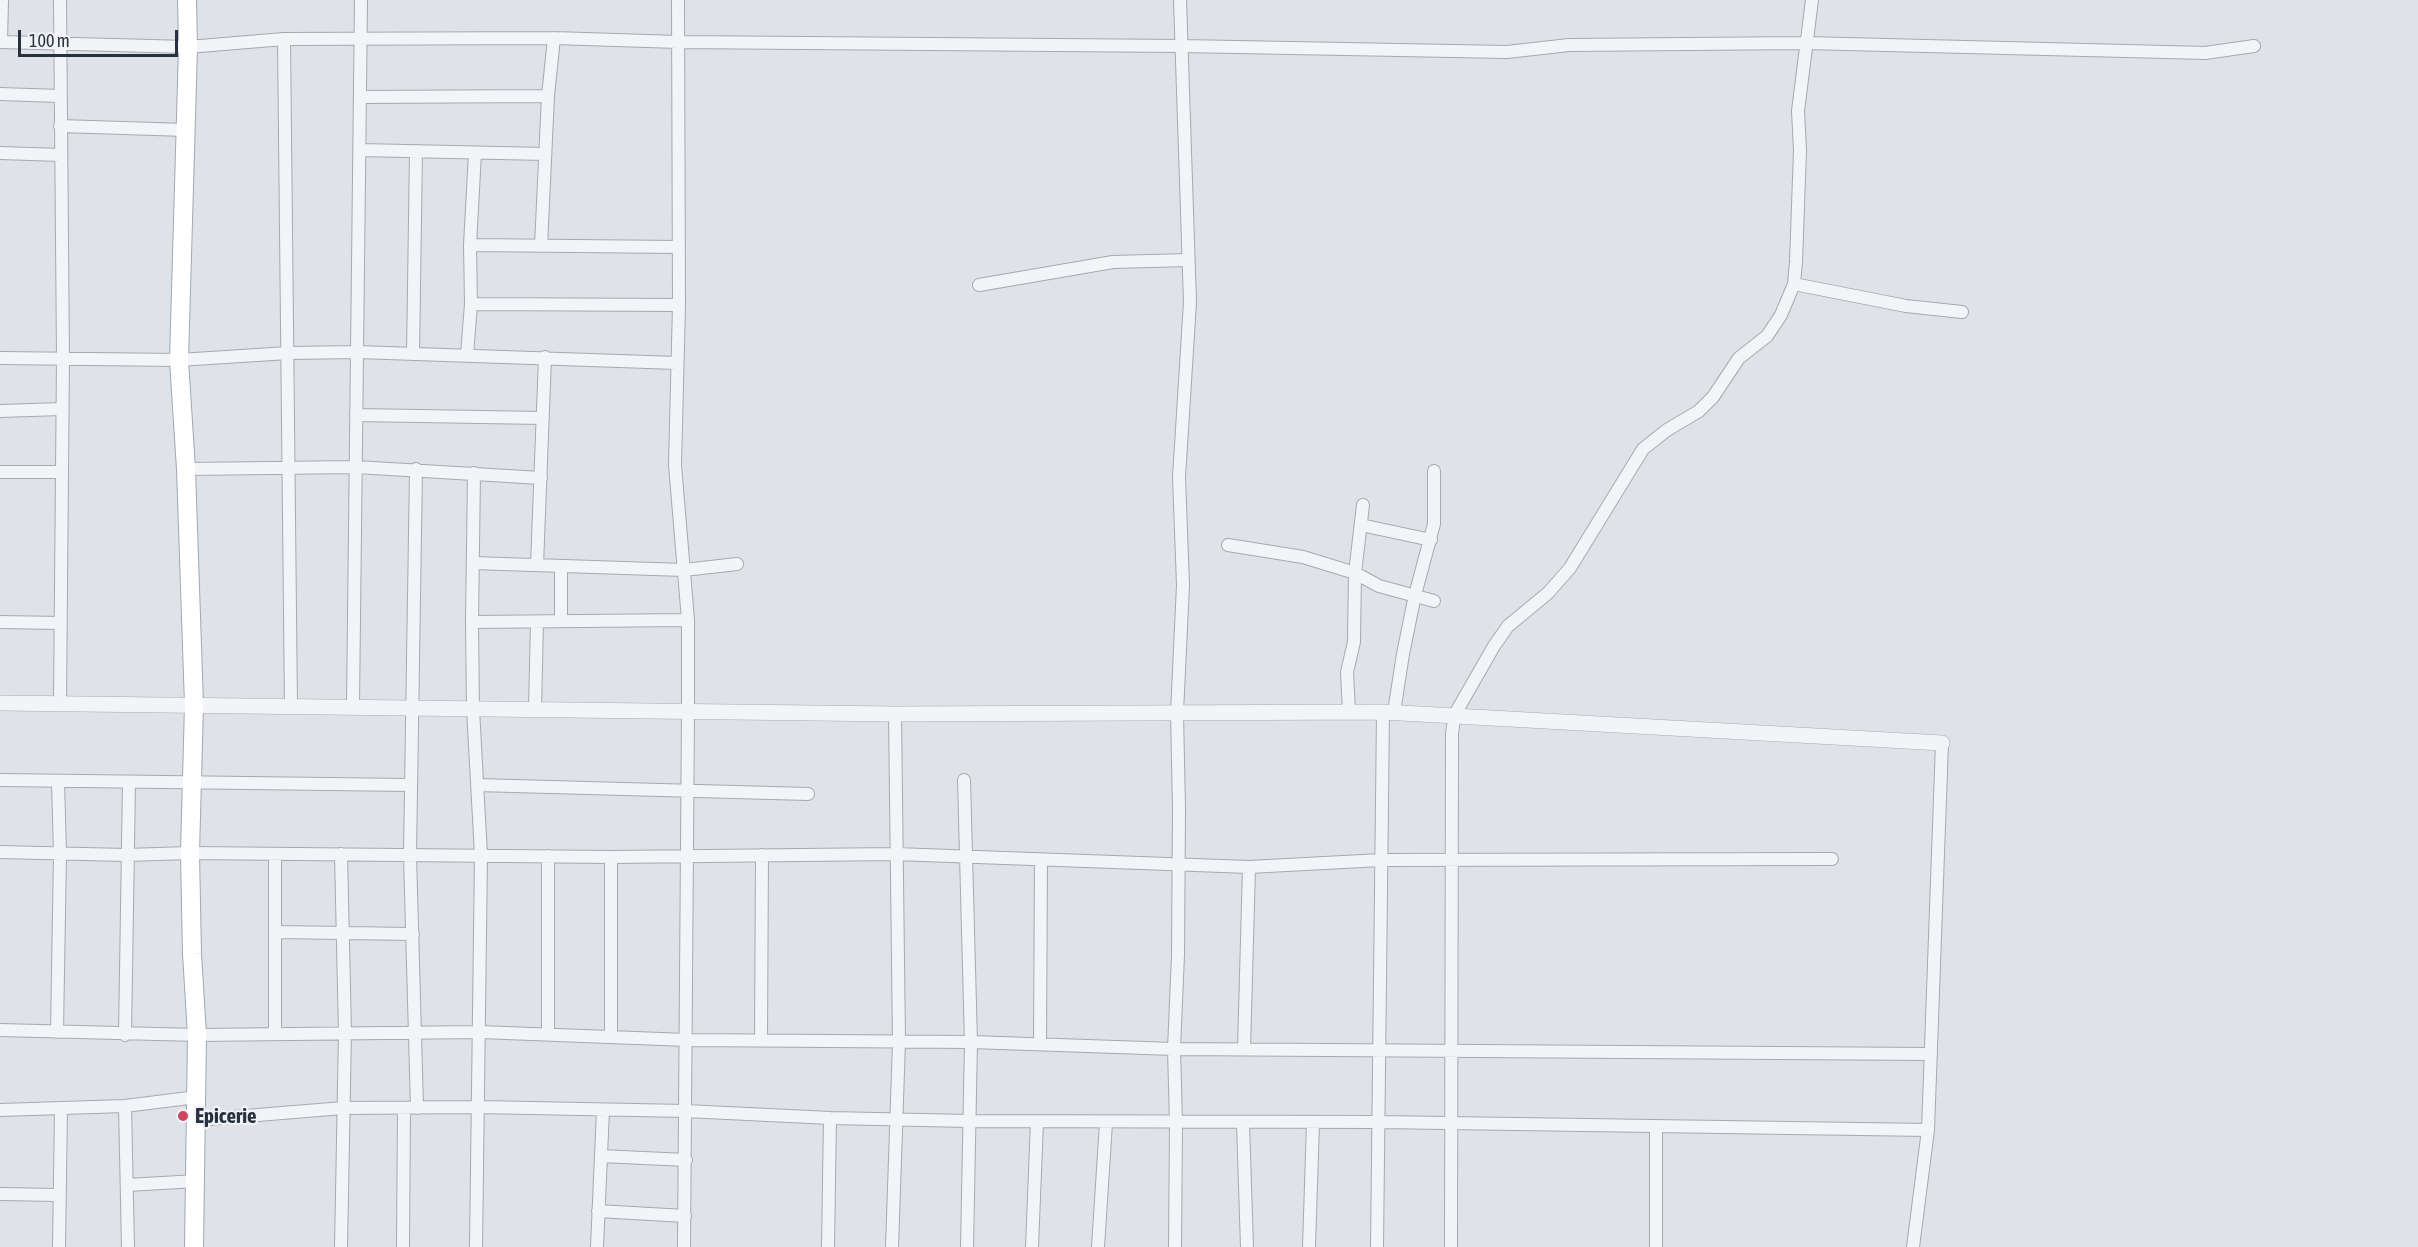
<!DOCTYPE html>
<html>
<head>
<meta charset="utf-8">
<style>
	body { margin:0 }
	#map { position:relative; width:2418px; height:1247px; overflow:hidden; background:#dfe3e8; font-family:"Asap Condensed",sans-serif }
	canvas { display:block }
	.scale { position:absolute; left:18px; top:30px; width:160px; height:27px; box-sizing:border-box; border:3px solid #28323f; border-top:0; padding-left:8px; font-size:18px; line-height:21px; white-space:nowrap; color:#28323f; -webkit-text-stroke:4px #eff2f6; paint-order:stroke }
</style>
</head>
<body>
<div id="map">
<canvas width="2418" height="1247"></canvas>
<div class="scale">100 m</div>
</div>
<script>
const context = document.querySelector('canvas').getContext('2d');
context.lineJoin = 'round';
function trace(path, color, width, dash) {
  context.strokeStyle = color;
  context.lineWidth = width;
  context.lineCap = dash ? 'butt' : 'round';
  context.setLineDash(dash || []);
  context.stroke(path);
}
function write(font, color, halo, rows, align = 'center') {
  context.font = font + ' "Asap Condensed",sans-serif';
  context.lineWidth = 4.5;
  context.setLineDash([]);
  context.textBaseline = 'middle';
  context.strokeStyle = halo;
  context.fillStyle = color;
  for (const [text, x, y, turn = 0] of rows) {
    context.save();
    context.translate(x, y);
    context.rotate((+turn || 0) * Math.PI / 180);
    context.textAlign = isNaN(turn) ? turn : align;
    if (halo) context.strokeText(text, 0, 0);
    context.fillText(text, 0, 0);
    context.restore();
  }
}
const minor = new Path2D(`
	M678 0 679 305 675 465 688 620V711L684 1247
	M284 39 291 706
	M0 42 188 47 284 39 554 38 678 42 1182 46 1507 52 1569 45 1806 43 2205 53 2254 46
	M1 42 2 0
	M0 94 60 96
	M361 97 548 96
	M60 126 186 130
	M360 150 545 154
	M0 153 61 155
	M470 245 475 153
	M541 246 548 96 554 38
	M1794 284 1906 306 1962 312
	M979 285 1113 262 1188 260
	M471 304 679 305
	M413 354 416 151
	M467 355 471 304 470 245 679 247
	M0 358 179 360 288 353 358 352 677 363
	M0 411 62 409
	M356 415 543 418
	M186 469 356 467 541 478
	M416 469 410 855 417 1108
	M0 472H62
	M474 473 472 622 473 709 481 855 476 1247
	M1361 525 1431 540
	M1228 545 1303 557 1355 573 1379 586 1434 601
	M473 563 684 570 737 564
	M537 565 545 357
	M561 621V566
	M0 622 61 623
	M472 622 688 620
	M60 703 63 358 60 0
	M353 707 361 0
	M535 709 537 622
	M1349 712 1347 672 1354 642 1355 573 1363 505
	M1394 712 1403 654 1415 595 1434 524V471
	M0 780 410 785
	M964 780 971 1042 967 1247
	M477 785 808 794
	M0 852 126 855 190 853 611 857 896 854 1249 867 1381 860 1832 859
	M275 932 413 934
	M0 1030 197 1035 480 1032 687 1040 971 1042 1174 1049 1931 1054
	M57 1032 60 854 58 781
	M275 1034V854
	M548 1034V856
	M125 1035 129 782
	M611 1037V857
	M761 1040 762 855
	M1040 1044 1041 860
	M1244 1049 1249 867
	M125 1106 128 1247
	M0 1110 125 1106 197 1097
	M197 1120 343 1108 479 1107 686 1111 830 1118 969 1121 1379 1122 1928 1130 1913 1247
	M1243 1123 1247 1247
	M1928 1130 1942 743
	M601 1156 686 1160
	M127 1185 197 1181
	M0 1194 59 1195
	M598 1211 685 1216
	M59 1247 61 1108
	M341 1247 345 1033 341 854
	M403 1247 404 1108
	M597 1247 603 1110
	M828 1247 830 1118
	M892 1247 899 1042 895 714
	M1032 1247 1037 1122
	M1098 1247 1106 1123
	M1175 1247 1176 1123 1174 1049 1178 955 1179 809 1177 713 1183 585 1179 477 1190 302 1180 0
	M1309 1247 1313 1123
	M1377 1247 1383 712
	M1451 1247 1452 733 1455 714 1494 646 1508 626 1548 593 1570 568 1643 449 1667 430 1699 411 1713 397 1739 358 1767 336 1781 315 1794 284 1796 262 1800 150 1798 111 1812 0
	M1656 1247V1127`);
const tertiary = new Path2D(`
	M0 703 895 714 1383 712 1942 743`);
const primary = new Path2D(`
	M187 0 188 47 179 360 186 469 194 705 190 853 192 954 197 1035 194 1247`);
trace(minor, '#a4aab2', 14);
trace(tertiary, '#a4aab2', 16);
trace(primary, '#9fa8b4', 20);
trace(minor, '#f2f4f7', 12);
trace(tertiary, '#f2f4f7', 15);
trace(primary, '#fff', 18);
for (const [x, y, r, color] of [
	[183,1116,6,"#cc4662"]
]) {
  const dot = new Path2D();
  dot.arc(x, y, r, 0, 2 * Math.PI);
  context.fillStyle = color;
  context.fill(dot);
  trace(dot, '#eff2f6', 2);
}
write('bold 21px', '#28323f', '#eff2f6', [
	["Epicerie",195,1116]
], 'left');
</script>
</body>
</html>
